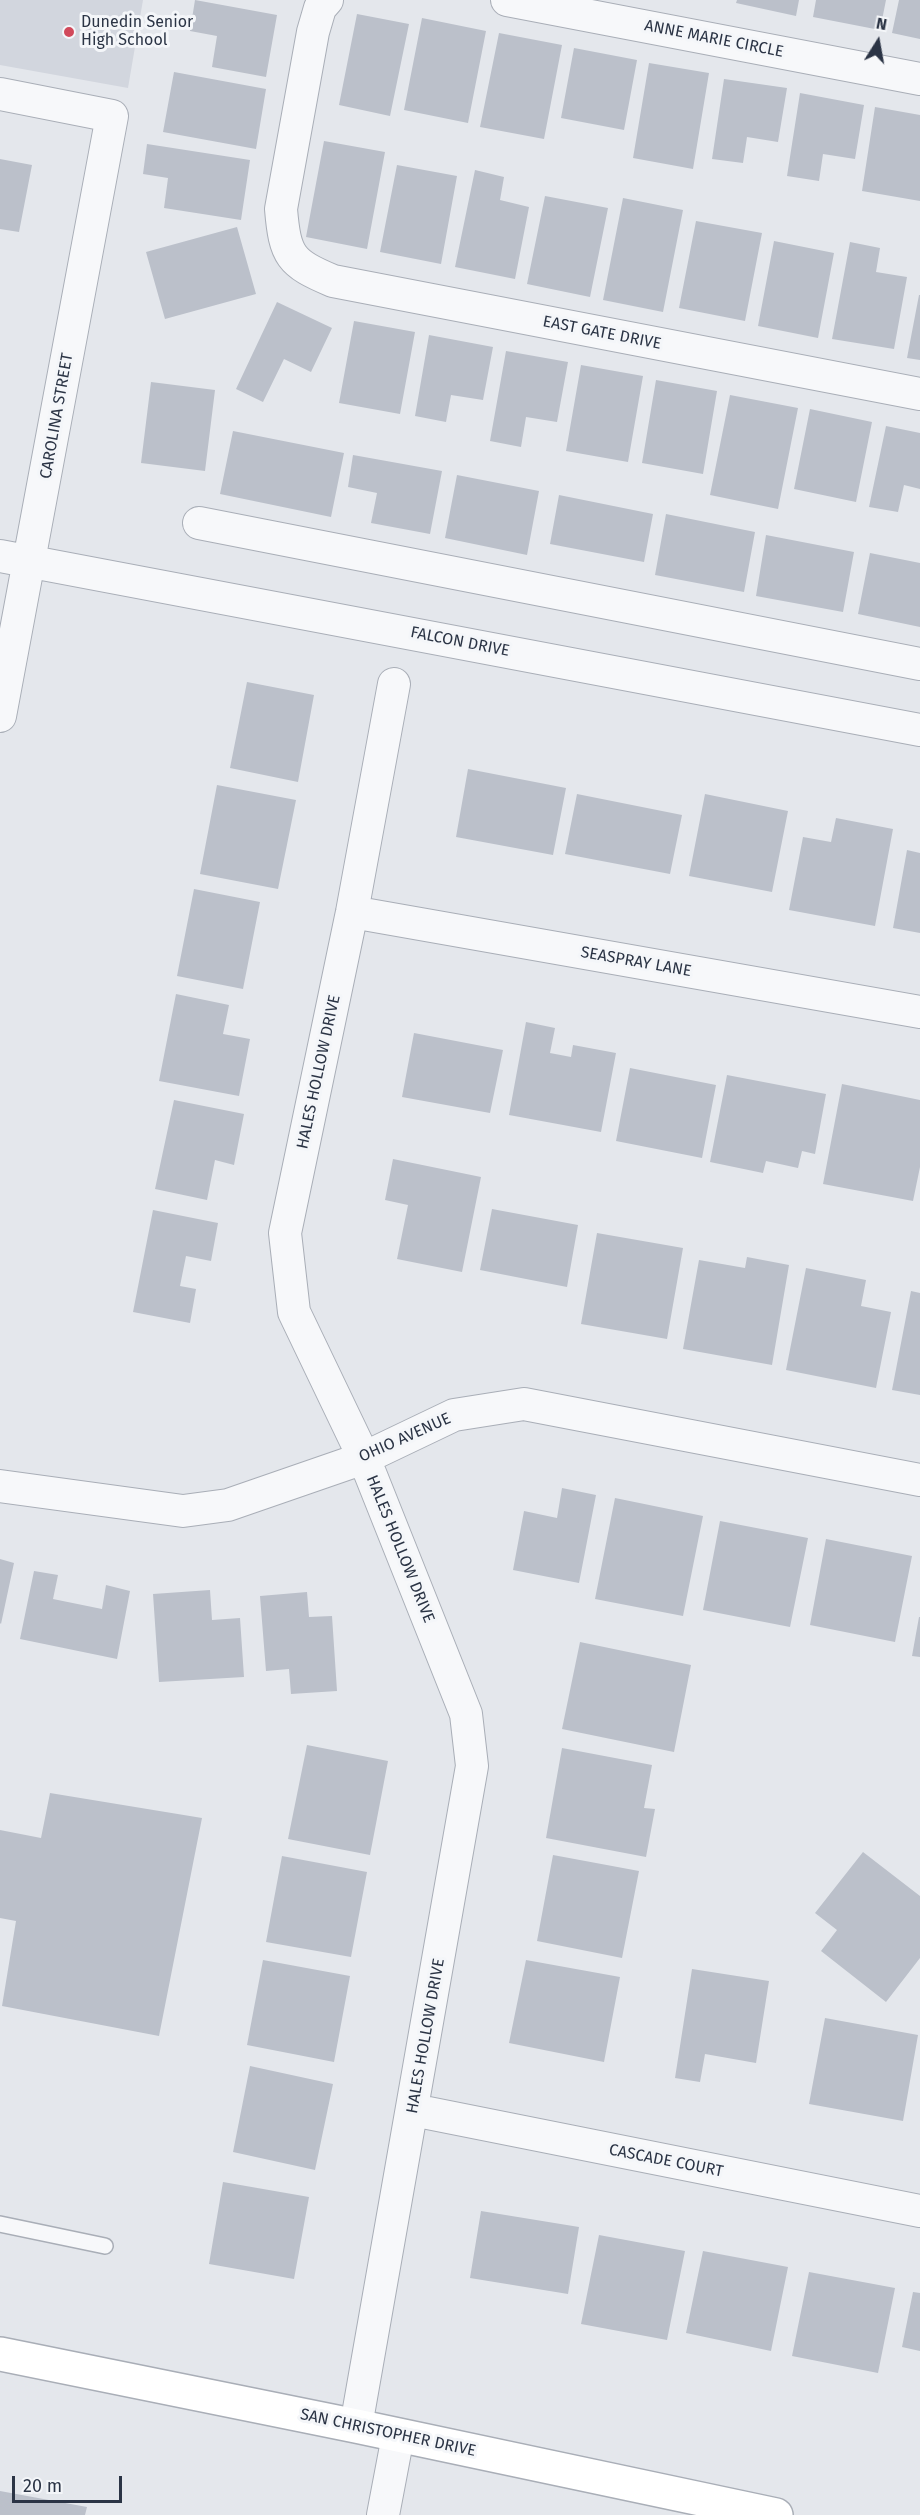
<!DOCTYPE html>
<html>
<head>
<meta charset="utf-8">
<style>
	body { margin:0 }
	#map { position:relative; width:920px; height:2515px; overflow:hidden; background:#e4e7ec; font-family:"Fira Sans",sans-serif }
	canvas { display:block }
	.north { position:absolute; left:848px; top:12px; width:60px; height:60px; -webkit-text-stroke:4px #f4f6f9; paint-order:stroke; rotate:11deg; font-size:16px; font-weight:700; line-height:24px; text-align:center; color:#2b3445 }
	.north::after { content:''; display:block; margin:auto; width:21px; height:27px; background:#2b3445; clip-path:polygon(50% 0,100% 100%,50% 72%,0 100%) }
	.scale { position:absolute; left:12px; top:2476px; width:110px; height:27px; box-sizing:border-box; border:3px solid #2b3445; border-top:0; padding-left:8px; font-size:18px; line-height:21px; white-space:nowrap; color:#2b3445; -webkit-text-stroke:4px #f4f6f9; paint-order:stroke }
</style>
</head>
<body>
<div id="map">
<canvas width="920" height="2515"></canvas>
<div class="north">N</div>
<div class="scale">20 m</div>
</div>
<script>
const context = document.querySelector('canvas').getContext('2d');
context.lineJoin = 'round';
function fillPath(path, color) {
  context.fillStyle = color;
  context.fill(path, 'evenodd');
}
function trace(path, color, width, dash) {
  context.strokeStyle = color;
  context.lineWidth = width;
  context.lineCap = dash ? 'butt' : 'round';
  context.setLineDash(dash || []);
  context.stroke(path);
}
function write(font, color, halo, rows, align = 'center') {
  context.font = font + ' "Fira Sans",sans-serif';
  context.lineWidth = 6;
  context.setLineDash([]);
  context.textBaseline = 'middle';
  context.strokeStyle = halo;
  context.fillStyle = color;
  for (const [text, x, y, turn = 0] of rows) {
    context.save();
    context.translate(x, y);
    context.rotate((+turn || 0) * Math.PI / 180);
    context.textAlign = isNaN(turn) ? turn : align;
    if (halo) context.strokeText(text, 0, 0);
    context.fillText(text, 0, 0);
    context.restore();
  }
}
fillPath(new Path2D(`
	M0 0H143L128 88 0 65Z`), '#d2d6de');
fillPath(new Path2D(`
	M195 0 277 15 266 77 212 67 217 36 190 31Z
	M737 0H799L796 16 736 3Z
	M816 0H886L880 30 813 17Z
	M899 0H920V39L892 33Z
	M357 14 409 24 390 116 339 105Z
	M422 18 486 31 468 123 404 110Z
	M499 33 562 45 544 139 480 127Z
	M574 48 637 60 624 130 561 118Z
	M649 63 709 73 693 169 633 158Z
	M174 72 266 89 256 149 163 132Z
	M724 79 787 88 778 142 747 137 743 163 712 159Z
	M800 93 864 105 855 159 823 154 819 181 787 176Z
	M875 107 920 115V201L862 191Z
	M324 141 385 152 367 249 306 237Z
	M147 144 250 160 241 220 164 208 168 178 143 174Z
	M0 159 32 165 19 232 0 229Z
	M397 165 457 176 441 264 380 252Z
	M475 170 504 177 500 200 529 207 515 279 455 267Z
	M545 196 608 208 590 297 527 284Z
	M623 198 683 210 663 312 603 300Z
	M696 221 762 233 745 321 679 308Z
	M237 227 256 294 165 319 146 252Z
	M774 241 834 253 818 338 758 326Z
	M850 242 880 248 876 272 907 277 894 349 832 339Z
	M919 295H920V360L907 358Z
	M277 302 332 328 311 372 284 359 263 402 236 389Z
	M354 321 415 332 400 414 339 403Z
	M429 335 493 347 483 400 451 395 446 422 415 416Z
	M506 351 568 362 557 422 526 417 521 447 490 441Z
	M581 365 643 376 628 462 566 451Z
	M656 380 717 391 703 474 642 463Z
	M151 382 215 390 205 471 141 463Z
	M730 395 798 408 778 509 710 495Z
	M810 409 872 422 856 502 794 489Z
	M886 426 920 433V489L904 485 898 512 869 507Z
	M233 431 344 453 331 517 220 494Z
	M353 455 442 471 430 534 371 523 377 493 348 487Z
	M457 475 539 491 527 555 445 538Z
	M559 495 653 514 644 562 550 544Z
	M666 514 755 532 744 592 655 575Z
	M766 535 854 552 843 612 756 596Z
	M870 553 920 563V627L858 614Z
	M247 682 314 695 298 782 230 768Z
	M468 769 566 788 553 855 456 837Z
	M217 785 296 800 278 889 200 874Z
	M577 794 682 815 670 874 565 854Z
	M705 794 788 811 772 892 689 876Z
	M836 818 893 829 875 926 789 910 803 837 831 842Z
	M907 850 920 853V933L893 928Z
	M194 889 260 902 243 989 177 976Z
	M176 994 229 1005 223 1034 250 1039 239 1096 159 1081Z
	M526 1022 555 1028 550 1053 571 1057 573 1045 616 1053 601 1132 509 1115Z
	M414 1033 503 1050 490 1113 402 1097Z
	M630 1068 716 1085 702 1158 616 1141Z
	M727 1075 826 1094 815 1154 802 1151 798 1168 766 1161 763 1173 710 1162Z
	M842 1084 920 1100V1167L913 1201 823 1184Z
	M174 1100 244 1114 234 1165 215 1160 207 1200 155 1189Z
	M393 1159 481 1177 462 1272 397 1259 408 1205 385 1200Z
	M492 1209 578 1225 567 1287 480 1270Z
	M153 1210 218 1223 211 1261 186 1256 180 1286 196 1289 190 1323 133 1312Z
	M597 1233 683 1248 667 1339 581 1324Z
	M747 1257 789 1265 772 1365 683 1349 699 1260 745 1268Z
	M806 1268 866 1280 861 1306 891 1312 876 1388 786 1370Z
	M911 1291 920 1293V1395L892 1390Z
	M562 1488 596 1495 579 1583 513 1570 524 1511 557 1518Z
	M615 1498 703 1516 683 1616 595 1599Z
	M720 1521 808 1538 790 1627 703 1610Z
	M826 1539 912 1556 895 1642 810 1625Z
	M0 1559 14 1563 1 1624 0 1623Z
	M34 1571 58 1575 53 1599 102 1609 106 1585 130 1591 117 1659 20 1639Z
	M210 1590 212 1620 240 1618 244 1677 159 1682 153 1594Z
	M307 1592 309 1617 332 1616 337 1691 291 1694 289 1669 266 1671 260 1596Z
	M919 1617H920V1657L912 1656Z
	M580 1642 691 1665 674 1752 562 1729Z
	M307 1745 388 1761 370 1855 288 1839Z
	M562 1748 652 1765 644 1808 655 1809 646 1857 546 1838Z
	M50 1793 202 1818 159 2036 2 2006 16 1921 0 1918V1830L41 1838Z
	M863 1852 920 1896V1958L886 2002 821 1951 837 1930 815 1913Z
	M553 1855 639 1871 622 1958 537 1941Z
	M282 1856 367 1872 351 1957 266 1942Z
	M263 1960 350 1976 334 2062 247 2045Z
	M526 1960 620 1977 604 2062 509 2043Z
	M692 1969 769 1981 756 2063 705 2054 700 2082 675 2078Z
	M825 2018 918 2035 903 2121 809 2104Z
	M250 2066 333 2084 315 2170 233 2152Z
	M223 2182 309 2197 294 2279 209 2264Z
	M481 2211 579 2227 568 2294 470 2278Z
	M599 2235 685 2251 667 2340 581 2324Z
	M703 2251 788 2267 771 2351 686 2333Z
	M809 2272 895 2288 878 2373 792 2356Z
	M913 2292 920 2293V2351L902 2347Z
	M0 2491 87 2507 85 2515H0Z`), '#bbc0ca');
const lane = new Path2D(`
	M0 2224 105 2246`);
const street = new Path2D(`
	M327 0 320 8 313 32 281 209C285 256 290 263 333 281L920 394
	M507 0 920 79
	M0 94 112 116 0 716
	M199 523 920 664
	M0 556 920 730
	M352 912 920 1012
	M0 1486 183 1511 228 1505 364 1458 454 1415 524 1404 920 1480
	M413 2110 920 2211
	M356 2426 472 1766 466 1714 364 1458 294 1312 285 1233 352 912 394 684
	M383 2515 398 2436`);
const secondary = new Path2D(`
	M0 2354 356 2426 776 2515`);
trace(lane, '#a9aeb7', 18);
trace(street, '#a9aeb7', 34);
trace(secondary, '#a9aeb7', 36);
trace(lane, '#f7f8fa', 15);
trace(street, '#f7f8fa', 32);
trace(secondary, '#fff', 33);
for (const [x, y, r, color] of [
	[69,32,6,"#d1495b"]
]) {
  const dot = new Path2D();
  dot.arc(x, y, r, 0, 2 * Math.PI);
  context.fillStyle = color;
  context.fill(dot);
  trace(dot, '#f4f6f9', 2);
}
write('16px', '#2b3445', '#f4f6f9', [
	["Dunedin Senior",81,23],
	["High School",81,41]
], 'left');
write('16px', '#2b3445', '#f4f6f9', [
	["ANNE MARIE CIRCLE",714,39,11],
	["EAST GATE DRIVE",602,333,11],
	["CAROLINA STREET",57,416,-80],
	["FALCON DRIVE",460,642,11],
	["SEASPRAY LANE",636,962,10],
	["HALES HOLLOW DRIVE",319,1072,-78],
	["OHIO AVENUE",405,1438,-24],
	["HALES HOLLOW DRIVE",400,1549,68],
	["HALES HOLLOW DRIVE",426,2036,-80],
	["CASCADE COURT",666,2161,11],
	["SAN CHRISTOPHER DRIVE",388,2433,12]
]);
</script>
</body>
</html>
